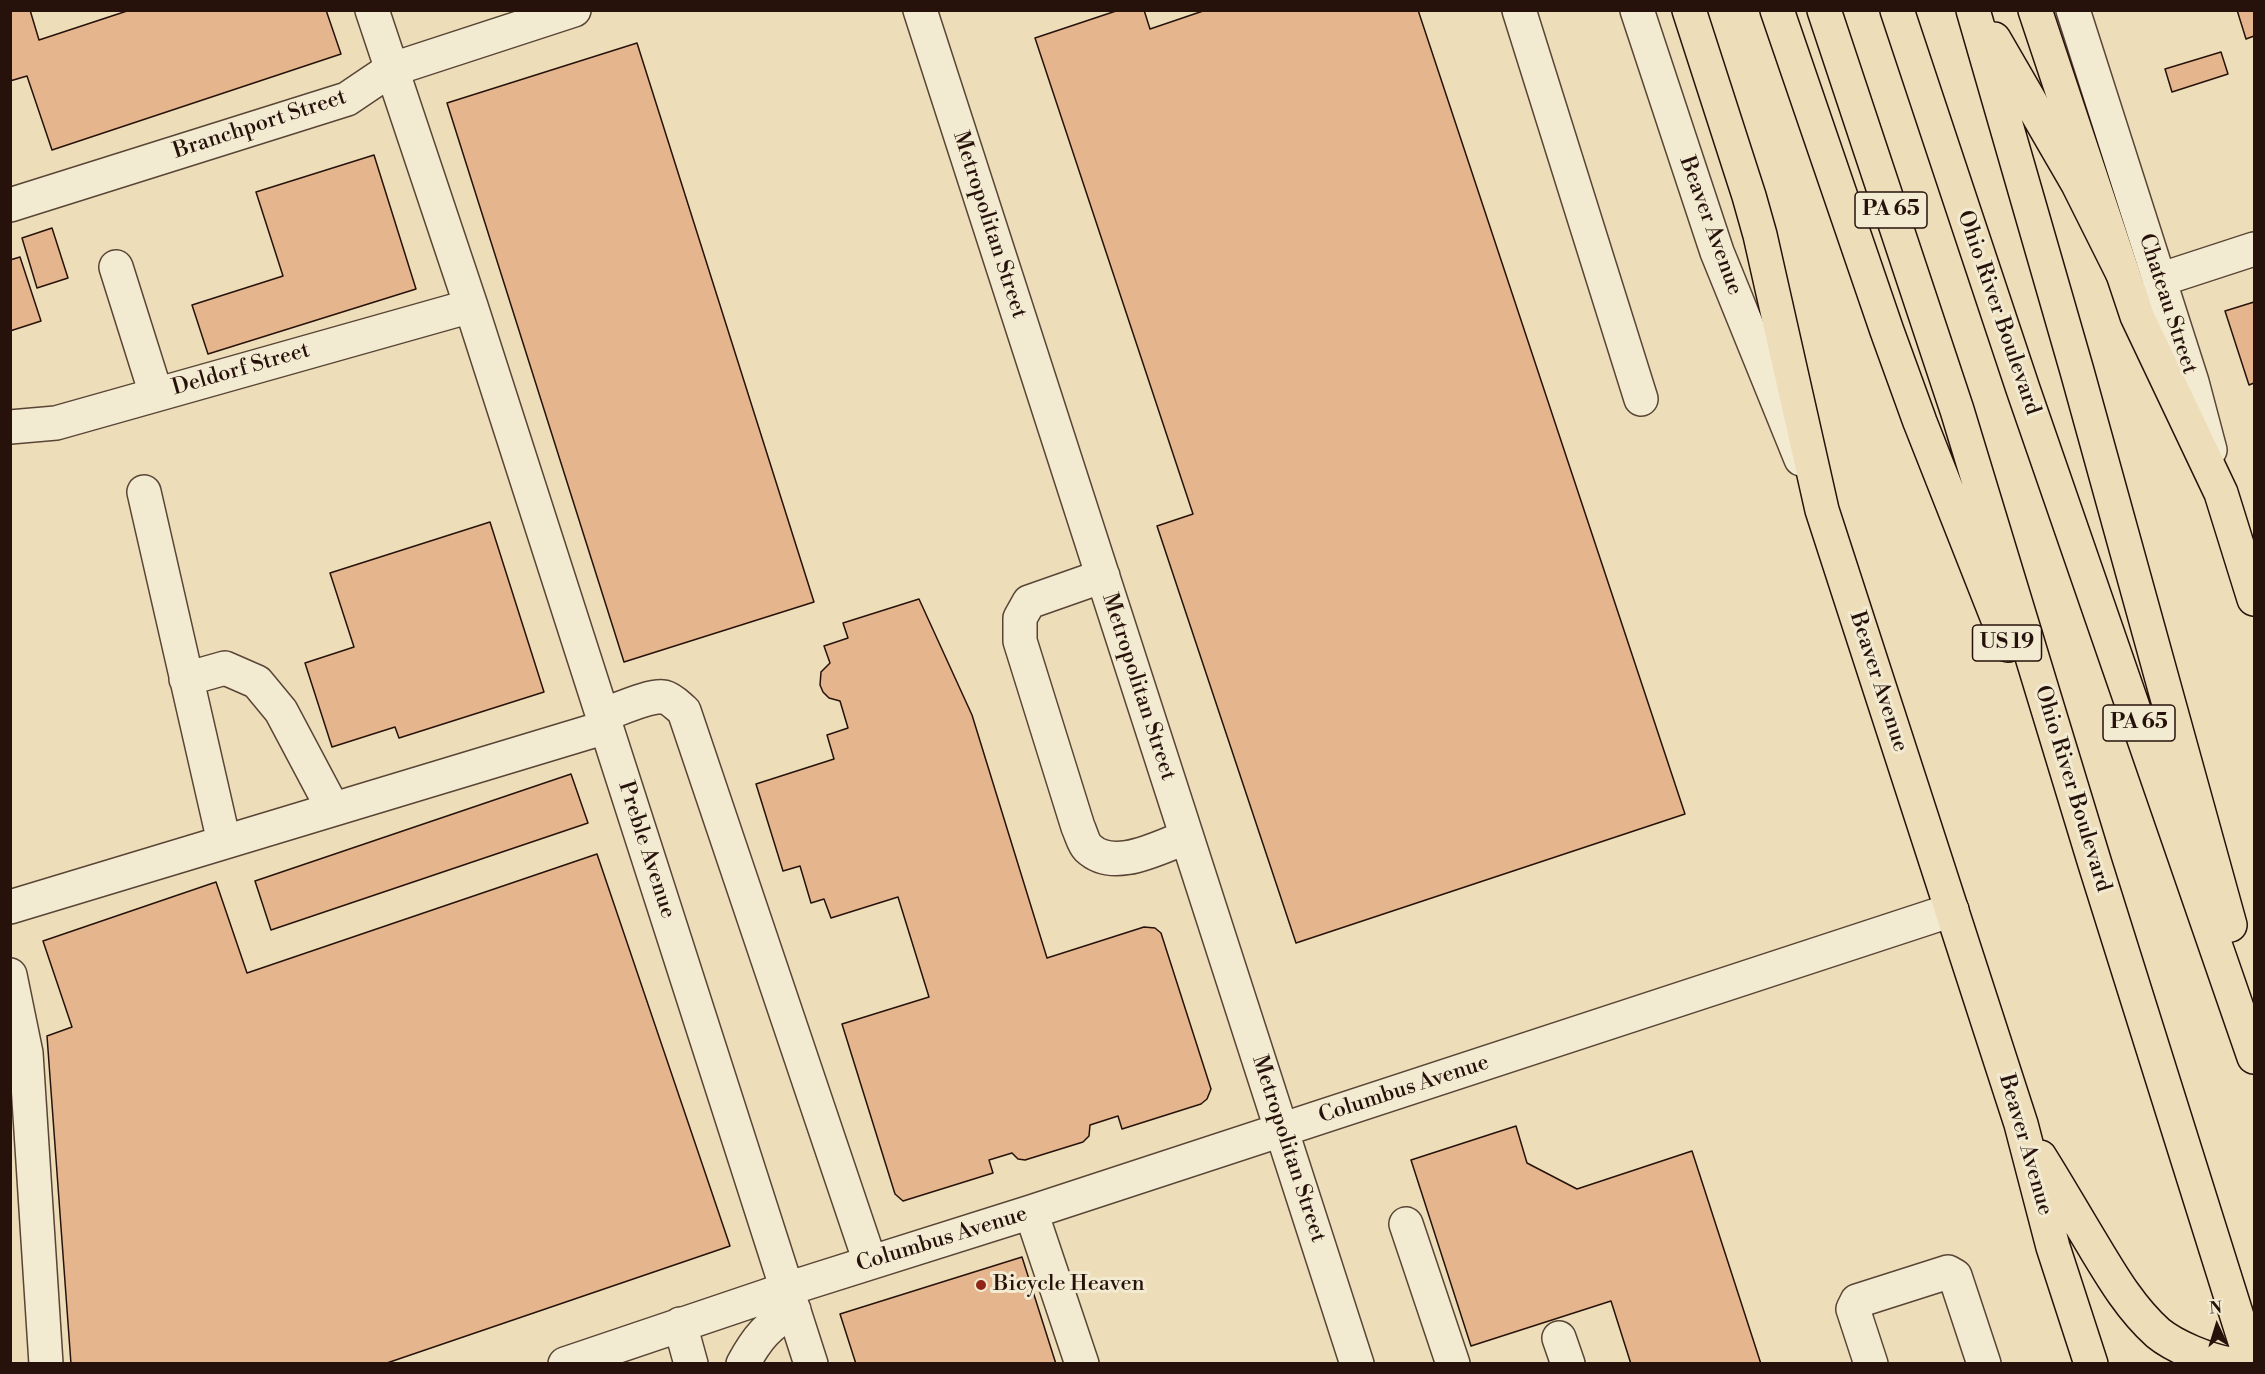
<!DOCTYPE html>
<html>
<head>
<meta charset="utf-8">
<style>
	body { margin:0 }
	#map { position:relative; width:2265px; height:1374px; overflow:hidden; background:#eddeb9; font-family:"Libre Bodoni",serif }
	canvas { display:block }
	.frame { position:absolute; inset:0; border:12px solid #26120a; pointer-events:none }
	.north { position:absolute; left:2187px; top:1296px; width:60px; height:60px; -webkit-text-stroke:4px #f3ead2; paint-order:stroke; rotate:356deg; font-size:16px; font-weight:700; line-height:24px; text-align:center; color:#26120a }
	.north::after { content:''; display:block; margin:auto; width:21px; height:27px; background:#26120a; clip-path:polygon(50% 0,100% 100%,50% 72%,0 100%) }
</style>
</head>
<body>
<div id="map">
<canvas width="2265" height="1374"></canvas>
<div class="frame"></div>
<div class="north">N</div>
</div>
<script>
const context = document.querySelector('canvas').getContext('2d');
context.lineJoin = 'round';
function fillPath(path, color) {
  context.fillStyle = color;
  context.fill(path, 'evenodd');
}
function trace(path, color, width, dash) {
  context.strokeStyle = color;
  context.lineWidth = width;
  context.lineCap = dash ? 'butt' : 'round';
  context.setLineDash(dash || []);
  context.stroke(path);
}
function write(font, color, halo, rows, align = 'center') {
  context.font = font + ' "Libre Bodoni",serif';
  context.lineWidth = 6;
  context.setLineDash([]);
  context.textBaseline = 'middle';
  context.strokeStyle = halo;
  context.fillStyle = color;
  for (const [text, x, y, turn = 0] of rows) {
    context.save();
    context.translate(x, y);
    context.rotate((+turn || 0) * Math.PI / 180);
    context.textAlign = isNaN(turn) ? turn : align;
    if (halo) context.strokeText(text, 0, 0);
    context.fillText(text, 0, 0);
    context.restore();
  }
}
const building = new Path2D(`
	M10 10H30L39 40 130 10H326L341 54 52 150 27 76 10 81Z
	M1119 10H1144L1150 29 1206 10H1418L1685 814 1296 943 1157 526 1193 514 1035 38Z
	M2237 10H2254V36L2246 39Z
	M637 43 814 602 624 662 447 103Z
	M2221 52 2228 74 2172 92 2165 69Z
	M374 155 416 289 208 354 192 305 283 276 256 192Z
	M52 228 68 278 37 288 22 238Z
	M20 257 41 321 10 331V260Z
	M2254 302V383L2249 385 2225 311Z
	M490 522 544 692 399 738 395 727 332 747 305 663 354 647 330 573Z
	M919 599 972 715 1047 958 1144 927 1155 928 1161 933 1211 1089 1207 1099 1201 1104 1122 1129 1118 1116 1090 1125 1089 1136 1083 1142 1025 1160 1018 1159 1012 1153 989 1160 993 1173 903 1201 895 1194 842 1024 929 997 898 897 831 918 824 899 811 903 800 866 783 871 756 784 834 759 827 735 848 728 840 701 829 698 823 692 820 685 821 672 830 663 824 646 848 638 843 623Z
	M571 774 588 823 271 930 255 881Z
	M597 854 730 1246 384 1364H71L47 1036 72 1027 43 941 216 882 247 973Z
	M1516 1126 1527 1163 1577 1189 1692 1151 1761 1364H1631L1611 1301 1471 1346 1411 1160Z
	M1022 1257 1056 1364H856L840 1314Z`);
fillPath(building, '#e5b68e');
trace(building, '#26120a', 1.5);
const minor = new Path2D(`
	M372 10 471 306 811 1364
	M920 10 1357 1364
	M1519 10 1641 399
	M1637 10 1717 252 1801 459
	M2073 10 2192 382 2210 450
	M10 205 347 99 390 70 574 10
	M116 267 156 394
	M2159 280 2254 249
	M10 427 56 423 471 306
	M144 492 224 842
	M1103 576 1029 602 1020 618V641L1078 827C1081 833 1083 843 1088 848 1114 873 1159 847 1187 837
	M186 679 225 668 257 682 281 711 333 809
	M602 715C618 710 649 695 664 697 672 699 678 706 684 711L870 1262
	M10 907 606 727
	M10 975 26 1053 46 1364
	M1031 1212 1082 1364
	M1406 1224 1453 1364
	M680 1324 691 1364
	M1559 1338 1568 1364
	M565 1364 787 1289 1031 1212 1952 910
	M743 1364C757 1338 768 1325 794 1310
	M1871 1364 1853 1309 1857 1301 1948 1272 1955 1276 1984 1364`);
const major = new Path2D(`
	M1689 10 1749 196 1760 235 1822 510 2021 1124 2053 1247 2091 1364
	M2035 10 2137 316 2221 493 2254 599
	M2040 1157C2057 1184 2073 1212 2090 1240 2110 1273 2129 1307 2158 1333 2175 1347 2208 1360 2230 1364`);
const highway = new Path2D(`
	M1777 10 1887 331 1920 422 2008 645
	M1824 10 1957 410 2095 864 2252 1364
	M1897 10 2023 389 2254 1057
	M1973 10 2077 371 2230 925
	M1994 39 2078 184 2122 272`);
trace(minor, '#584536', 36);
trace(major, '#26120a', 36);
trace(highway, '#26120a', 36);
trace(minor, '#f3ead2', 33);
trace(major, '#eddeb9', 33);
trace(highway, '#eddeb9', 33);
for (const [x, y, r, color] of [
	[981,1285,6,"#8f2418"]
]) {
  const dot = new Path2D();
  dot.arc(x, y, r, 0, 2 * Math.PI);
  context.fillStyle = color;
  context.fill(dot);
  trace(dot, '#f3ead2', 2);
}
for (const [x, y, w] of [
	[1891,210,72],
	[2007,643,69],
	[2139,723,72]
]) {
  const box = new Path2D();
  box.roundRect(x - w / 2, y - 18, w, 36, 4.5);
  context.fillStyle = '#f3ead2';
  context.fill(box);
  trace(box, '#26120a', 1.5);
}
write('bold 21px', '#26120a', null, [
	["PA 65",1891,210],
	["US 19",2007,643],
	["PA 65",2139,723]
]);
write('22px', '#26120a', '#f3ead2', [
	["Branchport Street",260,125,-18],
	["Metropolitan Street",989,225,72],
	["Beaver Avenue",1710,226,70],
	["Chateau Street",2167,304,72],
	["Ohio River Boulevard",1998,313,71],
	["Deldorf Street",241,370,-16],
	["Beaver Avenue",1878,682,72],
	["Metropolitan Street",1138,687,72],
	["Ohio River Boulevard",2072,789,73],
	["Preble Avenue",646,850,72],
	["Columbus Avenue",1404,1090,-18],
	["Beaver Avenue",2025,1145,74],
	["Metropolitan Street",1288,1149,72],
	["Columbus Avenue",942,1240,-17]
]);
write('22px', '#26120a', '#f3ead2', [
	["Bicycle Heaven",993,1285]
], 'left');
</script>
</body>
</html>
